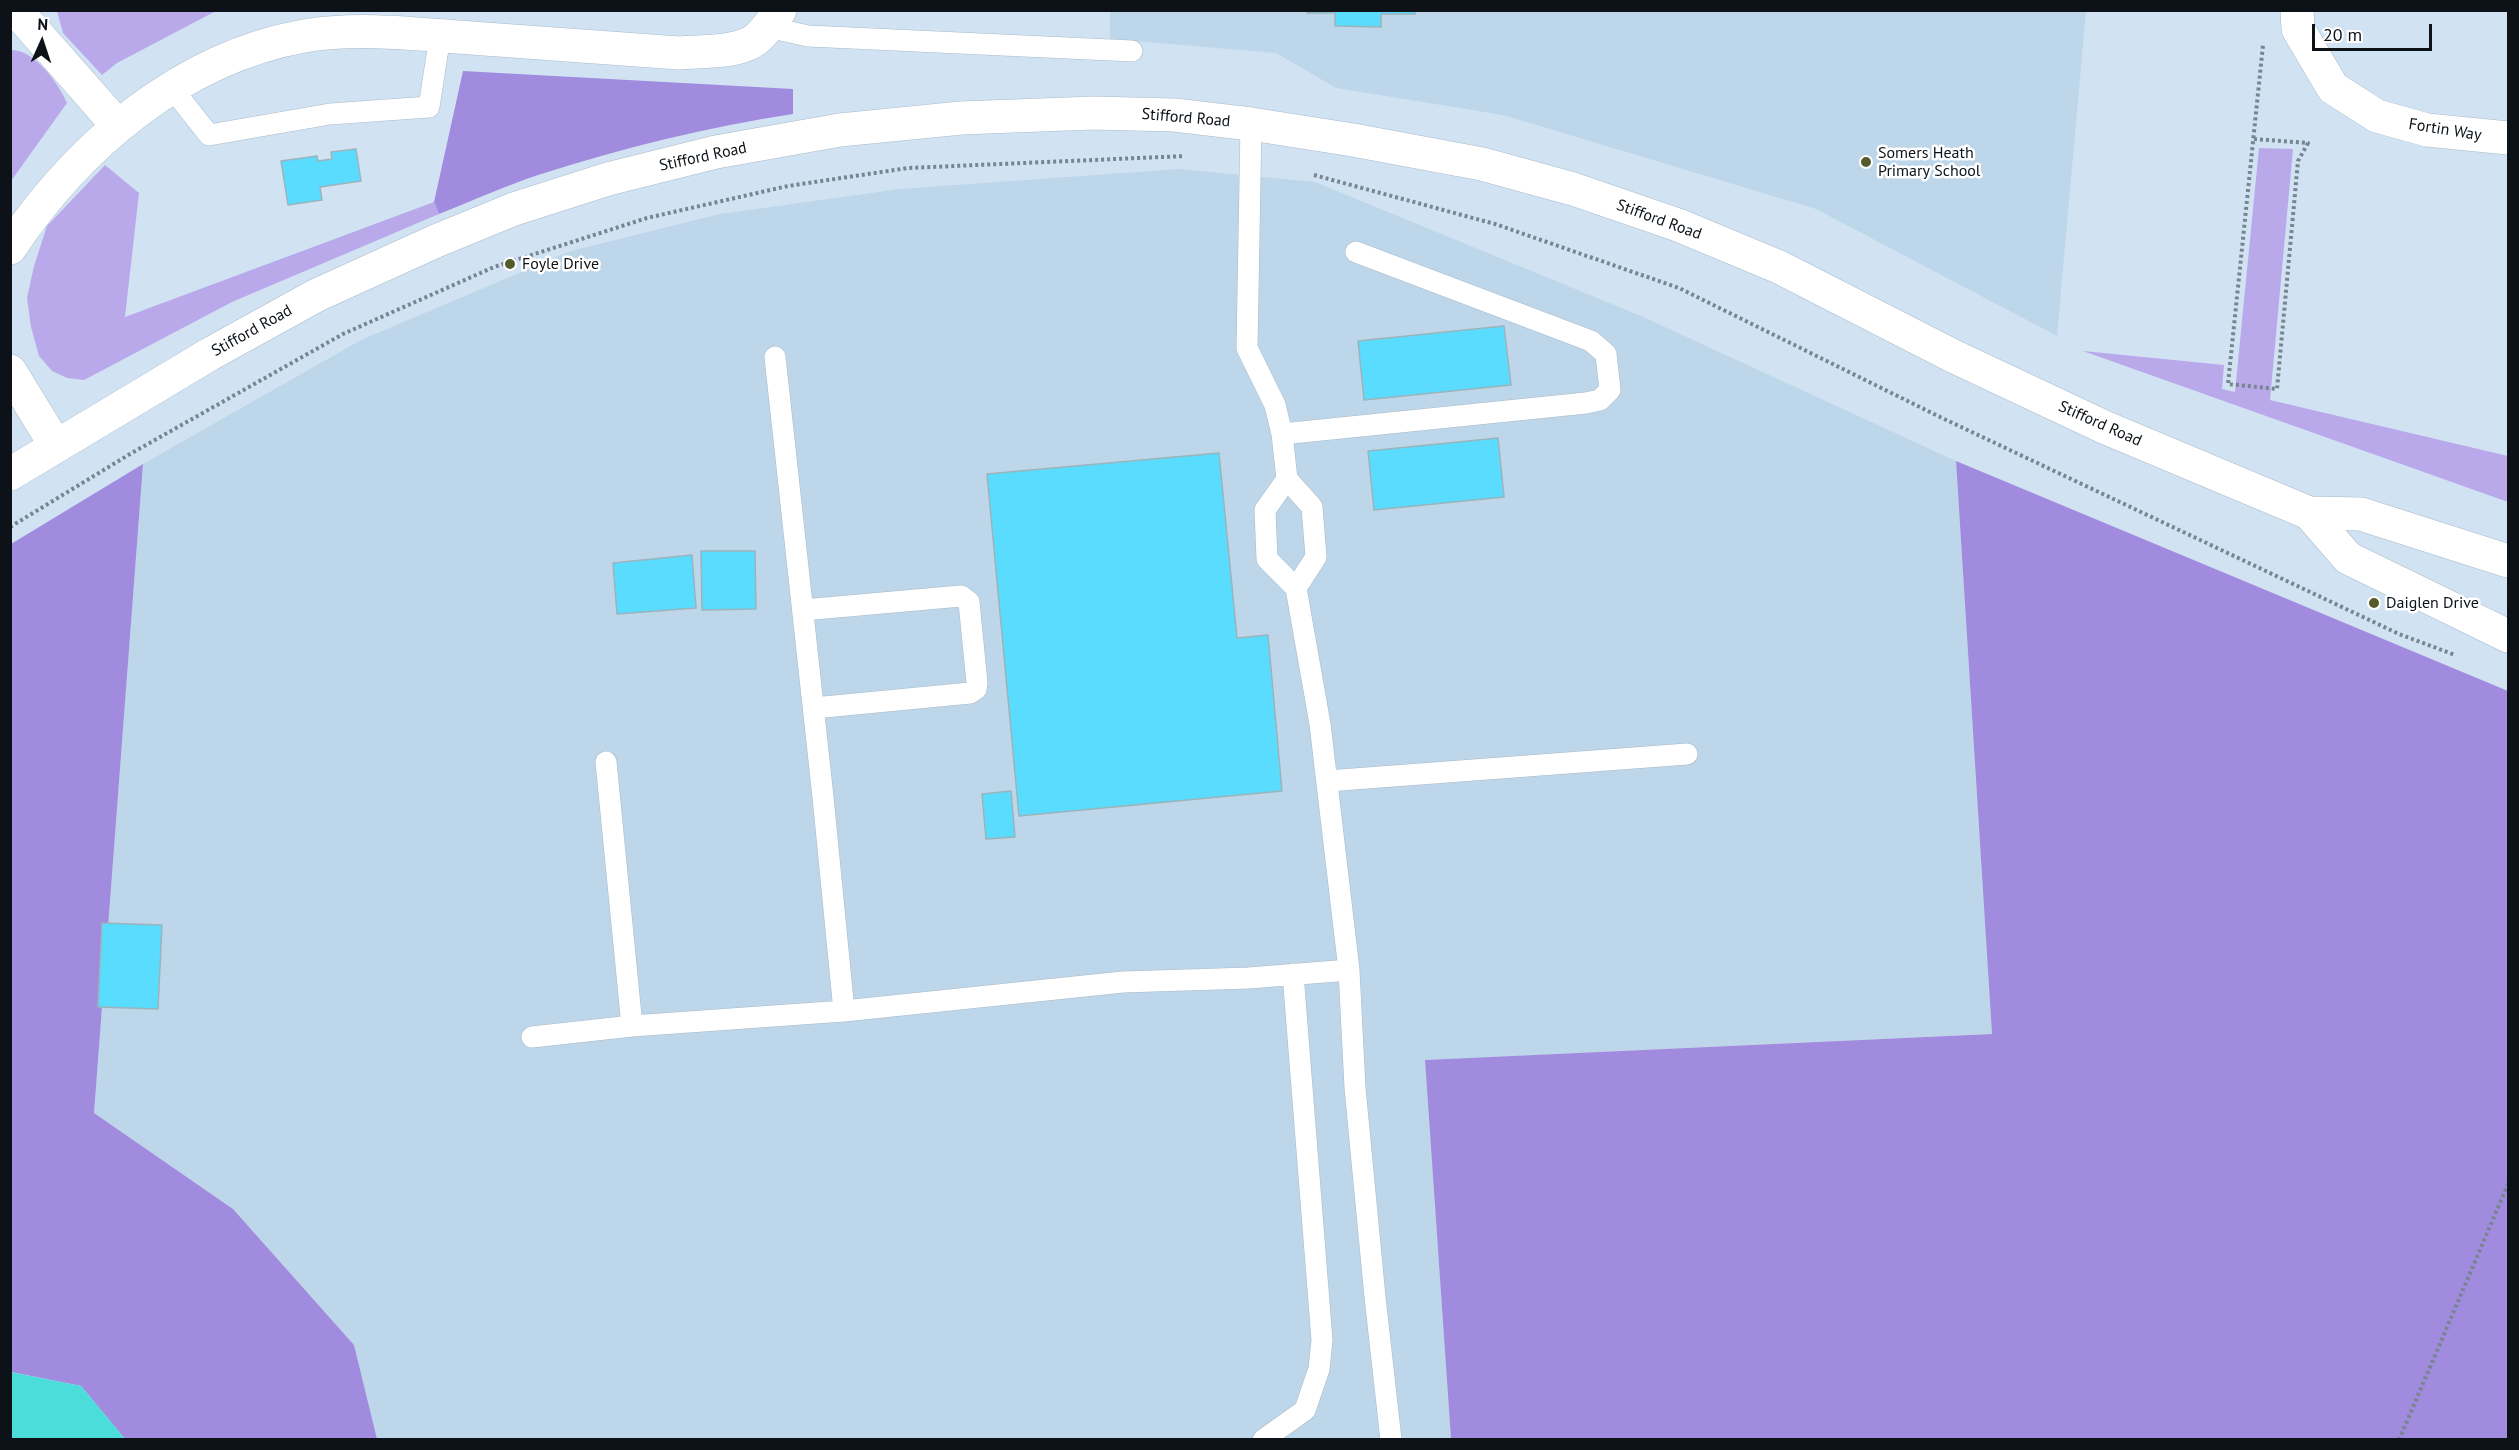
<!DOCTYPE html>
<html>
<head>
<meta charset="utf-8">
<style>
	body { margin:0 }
	#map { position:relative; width:2519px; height:1450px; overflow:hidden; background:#d1e3f3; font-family:"PT Sans",sans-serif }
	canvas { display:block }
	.frame { position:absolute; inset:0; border:12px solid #0c1217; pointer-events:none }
	.north { position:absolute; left:12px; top:12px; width:60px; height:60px; -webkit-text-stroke:4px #fff; paint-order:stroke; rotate:3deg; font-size:16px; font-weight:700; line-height:24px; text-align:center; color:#0c1217 }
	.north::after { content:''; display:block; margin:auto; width:21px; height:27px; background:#0c1217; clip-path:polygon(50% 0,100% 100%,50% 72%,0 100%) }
	.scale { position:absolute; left:2312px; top:24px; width:120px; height:27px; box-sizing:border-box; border:3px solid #0c1217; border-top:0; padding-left:8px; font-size:18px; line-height:21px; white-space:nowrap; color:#0c1217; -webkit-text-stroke:4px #fff; paint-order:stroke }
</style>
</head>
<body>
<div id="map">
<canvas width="2519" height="1450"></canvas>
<div class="frame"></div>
<div class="north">N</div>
<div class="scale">20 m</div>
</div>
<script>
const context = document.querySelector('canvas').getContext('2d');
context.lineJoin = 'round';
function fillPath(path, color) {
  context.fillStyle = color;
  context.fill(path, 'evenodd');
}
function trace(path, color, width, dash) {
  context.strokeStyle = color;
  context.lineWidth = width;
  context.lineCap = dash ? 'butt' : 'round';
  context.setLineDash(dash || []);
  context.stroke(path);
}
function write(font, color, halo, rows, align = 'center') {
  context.font = font + ' "PT Sans",sans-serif';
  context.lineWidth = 5;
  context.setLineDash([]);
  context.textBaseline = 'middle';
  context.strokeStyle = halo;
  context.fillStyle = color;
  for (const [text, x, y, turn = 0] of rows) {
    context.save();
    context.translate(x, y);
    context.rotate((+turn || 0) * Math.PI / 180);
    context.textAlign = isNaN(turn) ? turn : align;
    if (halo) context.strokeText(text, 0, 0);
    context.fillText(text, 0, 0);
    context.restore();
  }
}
fillPath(new Path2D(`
	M1110 10 2086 11 2057 336 1816 209 1503 115 1336 88 1276 53 1110 39Z
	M1179 169 1315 182 1641 316 1956 461 1992 1034 1425 1060 1451 1439H377L354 1345 233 1209 94 1113 143 464 361 340 571 251 720 214 900 189Z`), '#bed6e9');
fillPath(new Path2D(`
	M57 11V10L216 11 117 63 102 75 63 33Z
	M11 50C34 49 59 84 67 103L11 181Z
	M2259 148 2293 149 2270 400 2508 456V502L2083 351 2224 365 2222 389 2235 392Z
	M105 165 139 193 125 317 434 202 439 214 232 302 84 380 67 378 52 371 39 356 31 327 27 298 34 266 47 226Z`), '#b9a9eb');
fillPath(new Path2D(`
	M463 71 793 89V114C707 127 622 148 538 175 505 186 472 201 439 214L434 202Z
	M1956 461 2508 691V1439H1451L1425 1060 1992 1034Z
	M143 464 94 1113 233 1209 354 1345 377 1439H125L81 1386 11 1372V544Z`), '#a18bde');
fillPath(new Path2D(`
	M10 1372 81 1386 125 1439H11Z`), '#4addd9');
const building = new Path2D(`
	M1307 10H1415V14H1381V27L1335 26V13H1307Z
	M356 149 361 181 320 187 322 200 288 205 281 161 317 156 318 161 332 159 331 152Z
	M1504 326 1511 385 1364 400 1358 341Z
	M1498 438 1504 497 1374 510 1368 451Z
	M1219 453 1237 638 1268 635 1282 791 1019 816 987 474Z
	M701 551H755L756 609 702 610Z
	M692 555 696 608 617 614 613 563Z
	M1011 791 1015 837 986 839 982 794Z
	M102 923 162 925 158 1009 98 1007Z`);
fillPath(building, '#5adcfe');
trace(building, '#9bb4bb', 1.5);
const service = new Path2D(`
	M768 27 808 36 1132 51
	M171 87 209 135 330 114 429 107 440 36
	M1251 124 1247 348 1275 405 1282 434 1287 479 1312 507 1316 557 1296 588 1267 559 1265 510 1287 479
	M775 357 823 797 844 1011
	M1282 434 1586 403 1600 400 1610 390 1606 354 1591 341 1356 252
	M1296 588 1320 724 1349 970 1355 1088 1375 1297 1391 1440
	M803 610 961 596 969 602 977 683 976 689 970 693 814 708
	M606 762 632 1026
	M1327 781 1687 754
	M532 1037 632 1026 844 1011 1123 982 1249 978 1349 970
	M1263 1440 1305 1410 1319 1369 1322 1340 1293 974`);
const minor = new Path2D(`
	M16 10 118 126
	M2297 10 2298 29 2333 88 2377 116 2427 130 2508 138
	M10 248C78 146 181 58 304 36 359 27 416 34 471 38 540 43 609 48 679 53 701 51 727 53 748 44 761 39 772 21 780 10
	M10 371 56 446`);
const secondary = new Path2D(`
	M10 474 210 354 317 295 436 241 514 209 608 179 716 152 840 130 961 118 1093 113 1174 115 1251 124 1353 140 1482 164 1573 189 1678 225 1779 267 1953 356 2104 427 2309 513 2361 514 2508 561
	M2309 513 2348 558 2508 636`);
trace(service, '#a8bac9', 22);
trace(minor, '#a8bac9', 34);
trace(secondary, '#a8bac9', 34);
trace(new Path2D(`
	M2254 139 2308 143 2298 161 2277 389 2228 384 2263 45
	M1314 175 1495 224 1679 288 1940 417 2399 634 2455 655
	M10 527 130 454 343 334 494 267 647 218 788 186 908 168 1185 156
	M2399 1440 2508 1184`), '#788590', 4, [3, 3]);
trace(service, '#fff', 21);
trace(minor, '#fff', 33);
trace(secondary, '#fff', 33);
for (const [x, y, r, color] of [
	[1866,162,6,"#545c2a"],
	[510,264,6,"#545c2a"],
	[2374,603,6,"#545c2a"]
]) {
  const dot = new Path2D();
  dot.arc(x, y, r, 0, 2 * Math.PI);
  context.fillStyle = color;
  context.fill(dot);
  trace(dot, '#fff', 2);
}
write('16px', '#0c1217', '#fff', [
	["Stifford Road",1186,118,5],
	["Fortin Way",2445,130,9],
	["Stifford Road",703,157,-12],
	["Stifford Road",1659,220,20],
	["Stifford Road",252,331,-29],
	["Stifford Road",2100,424,24]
]);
write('16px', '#0c1217', '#fff', [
	["Somers Heath",1878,153],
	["Primary School",1878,171],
	["Foyle Drive",522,264],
	["Daiglen Drive",2386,603]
], 'left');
</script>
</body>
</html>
